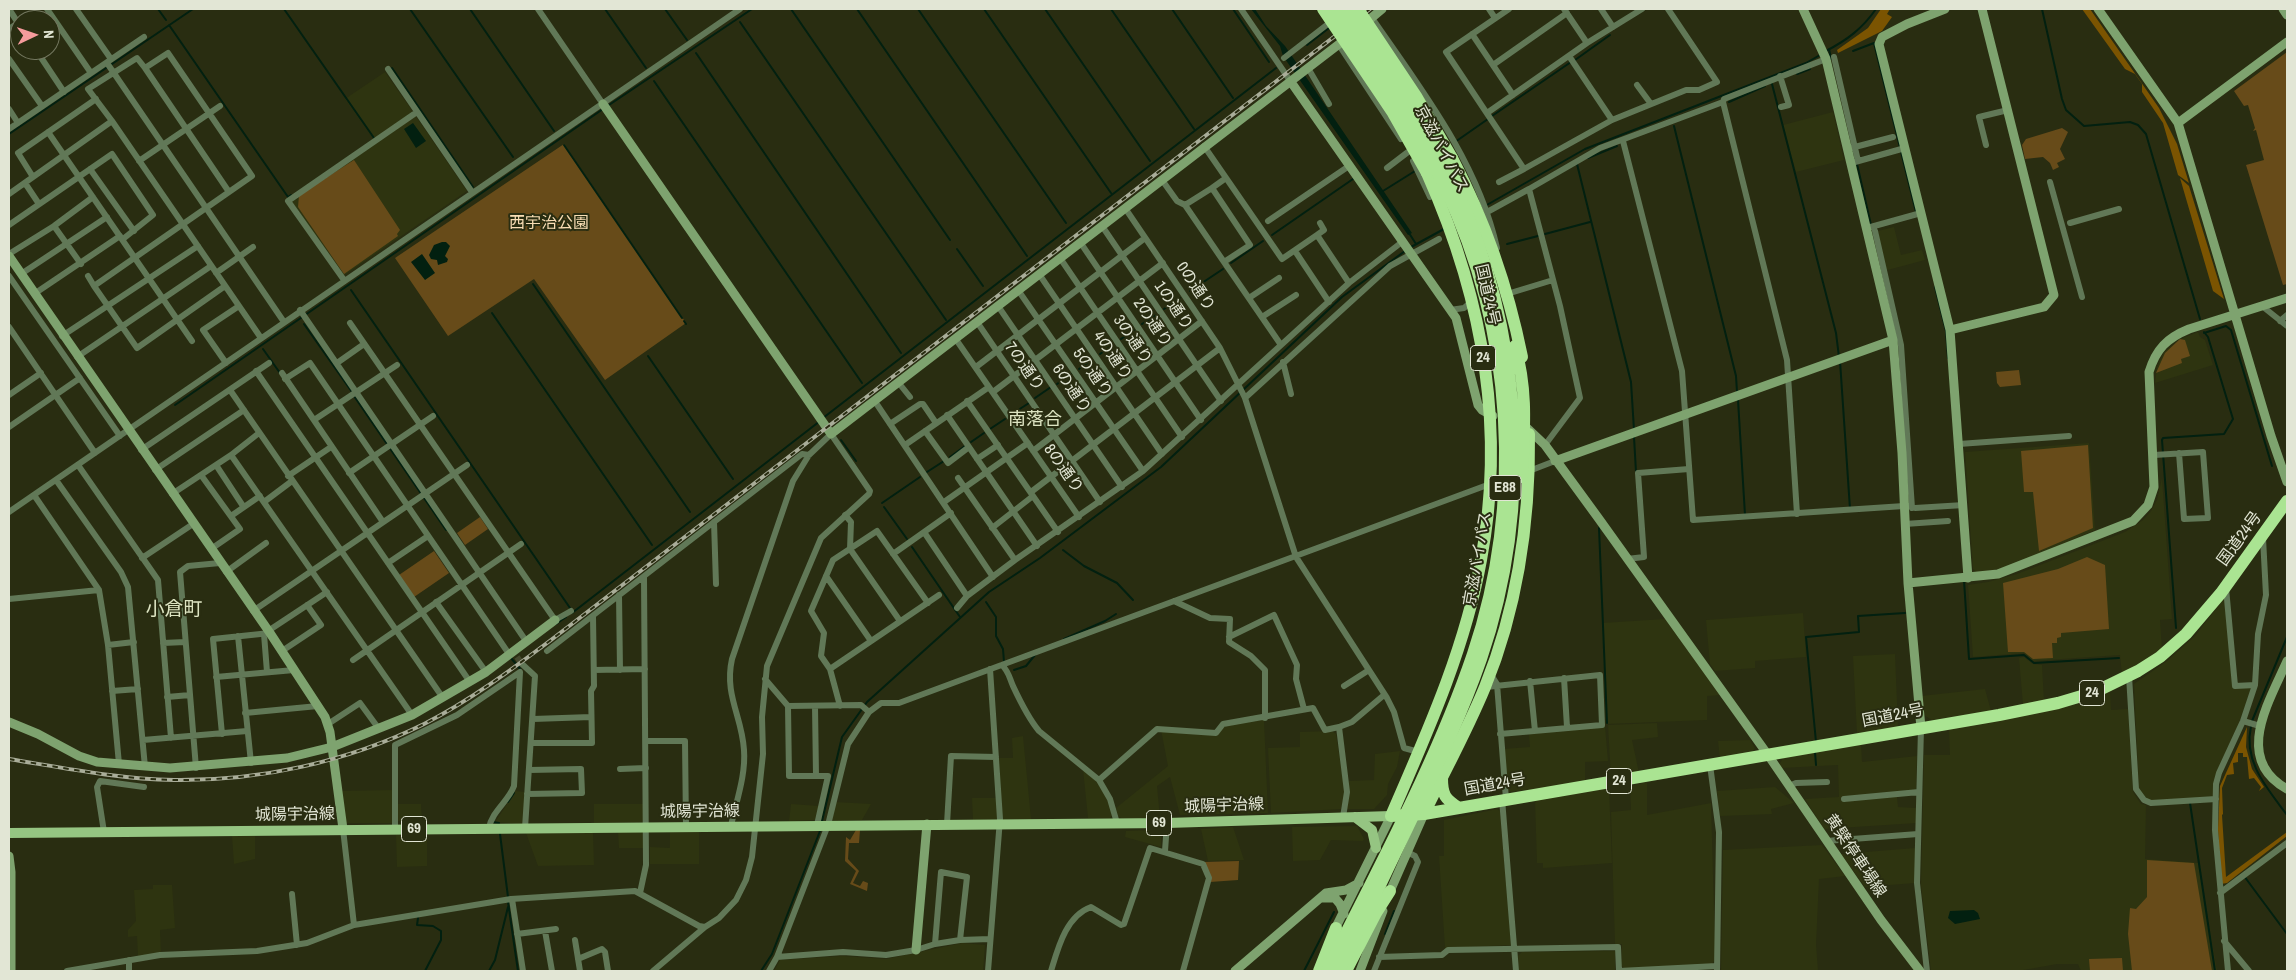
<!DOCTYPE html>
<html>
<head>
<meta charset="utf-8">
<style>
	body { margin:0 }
	#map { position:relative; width:2296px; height:980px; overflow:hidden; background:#292d11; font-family:"Archivo Narrow",sans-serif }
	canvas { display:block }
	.frame { position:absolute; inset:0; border:10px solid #e2e6d5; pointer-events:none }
	.north { position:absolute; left:10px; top:10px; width:50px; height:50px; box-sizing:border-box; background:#292d11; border:1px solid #73775f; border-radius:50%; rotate:87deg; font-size:14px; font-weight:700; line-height:20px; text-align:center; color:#e2e6d5 }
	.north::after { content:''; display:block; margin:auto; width:18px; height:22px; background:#f59b9c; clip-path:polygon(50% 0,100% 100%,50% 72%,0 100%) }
</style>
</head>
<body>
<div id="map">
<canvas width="2296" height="980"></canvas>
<div class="frame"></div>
<div class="north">N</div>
</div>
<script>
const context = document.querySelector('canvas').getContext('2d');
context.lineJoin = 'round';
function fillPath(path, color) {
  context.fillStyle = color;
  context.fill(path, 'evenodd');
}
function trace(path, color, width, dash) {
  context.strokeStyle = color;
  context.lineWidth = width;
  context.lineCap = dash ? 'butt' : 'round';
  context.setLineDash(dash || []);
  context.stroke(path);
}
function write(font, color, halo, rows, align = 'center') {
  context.font = font + ' "Archivo Narrow","Noto Sans JP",sans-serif';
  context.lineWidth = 4;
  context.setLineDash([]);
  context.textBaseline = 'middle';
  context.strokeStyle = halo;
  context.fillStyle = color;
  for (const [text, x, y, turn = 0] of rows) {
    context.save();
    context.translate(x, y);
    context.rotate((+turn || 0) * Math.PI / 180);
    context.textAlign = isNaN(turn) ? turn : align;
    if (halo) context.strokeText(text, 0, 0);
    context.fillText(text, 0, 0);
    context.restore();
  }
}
fillPath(new Path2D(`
	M385 72 413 112 374 140 345 99Z
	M1833 112 1844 160 1796 172 1783 125Z
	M415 115 467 191 343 276 292 202Z
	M1894 227 1901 255 1922 250 1925 260 1884 271 1878 231Z
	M2198 332 2200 337 2205 340 2213 365 2155 383 2157 367 2164 352 2180 339Z
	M2089 443 2095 530 2008 567 1978 573 1973 569 1965 452Z
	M2162 478 2172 619 2160 620 2162 649 2122 675 2120 655 2033 661 2024 653 1973 657 1968 585 1988 582 2017 574 2125 532 2143 520 2151 511 2157 500Z
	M2226 596 2233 688H2251L2213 797 2153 801 2147 799 2139 789 2134 684 2167 661 2195 636Z
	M1803 613 1806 657 1755 661V668L1715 671 1710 664 1706 620Z
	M1665 619 1721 695 1707 696V720L1606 724 1602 623Z
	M1895 654 1898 727 1857 734 1853 656Z
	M2024 657 2033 664 2042 665 2044 701 2023 705 2019 658Z
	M1985 689 1991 711 1932 720 1922 714 1921 696Z
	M2110 691 2111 710 2128 709 2133 792 2141 804 2146 805 2145 859 2198 863 2217 971H2081L2078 964H2057L2018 971H1931L1921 885 1924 755H1950L1949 729 2078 704Z
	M1264 720 1268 813 1180 815 1170 777 1157 786 1160 818H1121L1118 816 1116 808 1168 766 1161 730 1217 735 1225 725Z
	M1657 723 1658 737 1632 740 1639 773 1611 778 1608 725Z
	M1605 726 1608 761 1585 762V783L1507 792 1503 749 1530 747 1529 734Z
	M1332 731 1336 734 1345 793 1341 809 1271 813 1268 748 1300 747V732Z
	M1023 736 1031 819H1002L999 758H1013L1012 738Z
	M1750 740 1755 748 1751 754 1720 759 1718 741Z
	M1861 743 1862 762 1917 756 1916 790 1897 797 1898 807 1916 808 1917 823 1824 829 1805 799 1839 797 1838 765 1782 768 1779 765 1783 758Z
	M1400 751 1397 767 1388 784 1387 795 1374 809H1347L1349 781 1374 780 1375 754Z
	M1083 769 1095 780 1108 798 1112 815 1110 818H1088Z
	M1647 782V815L1711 803 1715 947V960L1711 965 1625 969 1621 965 1622 944H1615L1611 812 1631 810 1630 786Z
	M1775 787 1794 803 1771 809 1772 814 1720 816 1717 791Z
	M1609 788 1612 863 1543 868V863H1537L1535 801Z
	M393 790V823H345L341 791Z
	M516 791 525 792 524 824 495 822Z
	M972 798H997L998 819 973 820Z
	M835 802 871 804 862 820 832 821Z
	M397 804H421L422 821H397Z
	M594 804H645L644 822 594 823Z
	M791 804 819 806 815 820 789 821Z
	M1497 809 1500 811 1511 945 1445 948 1439 856H1444V820Z
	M1357 826 1364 839 1363 841 1331 840 1320 860 1293 861 1292 827Z
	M1233 827 1244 860 1208 861 1201 829Z
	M1153 830 1161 837V847L1125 837 1126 831Z
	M670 831H699V864H650V847L670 848Z
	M618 832H644L643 848H619Z
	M526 833H593L594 865 538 866Z
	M427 834V866L397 867 396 835Z
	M232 836H255V859L234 864Z
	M1822 845 1845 876 1819 879 1816 945 1818 971H1721L1723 850Z
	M1915 848V883L1865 887 1841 854Z
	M153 885H172L175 928 160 930 161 954 138 956 137 936 128 937V930L136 921 134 890 153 889Z
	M962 943 985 945 983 971H774L780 960 842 956 886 959Z
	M1615 951V971H1519L1518 956 1522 952Z`), '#2e3410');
fillPath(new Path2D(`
	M2287 52V284L2283 285 2246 165 2264 160 2256 130 2253 131 2255 128 2248 105 2244 106 2234 91Z
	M2062 128 2068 132 2060 149 2065 159 2057 163 2059 167 2053 170 2050 163 2043 157 2025 159 2022 145 2026 139Z
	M564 144 686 323 605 380 534 279 448 336 395 258Z
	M354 160 400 230 397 234 398 236 344 274 298 207 299 195Z
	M2180 339 2185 340 2190 356 2181 359 2182 363 2156 373 2165 353Z
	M2019 370 2021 385 2000 387 1997 383 1996 372Z
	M2088 445 2093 528 2039 551 2033 492H2024L2021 451Z
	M480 517 488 529 465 545 457 533Z
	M434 551 449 573 414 597 399 575Z
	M2087 557 2105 565 2109 629 2061 633V637L2057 638V643H2052L2053 658 2033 659 2024 652H2008L2003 583 2058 569Z
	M856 830H860L859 843H849L848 859 859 871 853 883 860 886 863 881 868 883 867 891 850 884 856 871 845 861 846 837 850 840Z
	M2147 860 2194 863 2212 971H2132L2128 934 2130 908 2136 909 2147 897Z
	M1239 861 1238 880 1210 882 1209 871 1203 862Z
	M2122 958 2123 971H2090L2089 959Z`), '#674b19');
fillPath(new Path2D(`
	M1881 9H1890L1887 14 1892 17 1882 31 1838 53 1837 50 1868 28Z
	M2082 9H2090L2159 108 2177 144 2189 183 2178 175 2163 123 2142 92V84L2135 74 2125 69Z
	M2180 178 2189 186 2224 299 2213 291Z
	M2247 727 2246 747 2252 769 2264 787 2259 791 2261 787 2254 778 2249 779 2247 757H2243V753H2238V762L2233 763 2234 774 2227 775 2222 788 2223 814 2222 815 2226 877 2287 832V836L2227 883 2221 884 2218 829 2220 786Z`), '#7b5401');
fillPath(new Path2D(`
	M1251 9H1255L1266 26 1285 46 1412 233 1408 235 1283 56 1280 46Z
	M413 123 426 141 416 148 404 129Z
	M442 242H446L450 246 445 256 448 259 447 262 438 265 437 260 431 259 429 255 434 245Z
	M422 254 435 273 425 280 411 262Z
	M1974 910 1978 913 1980 919 1955 924 1948 918 1950 911Z`), '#022010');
trace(new Path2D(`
	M158 9 166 20
	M284 9 374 138
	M410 9 513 157
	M470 9 554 131
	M605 9 646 68
	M665 9 687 40
	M791 9 950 240
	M857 9 1027 256
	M918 9 1066 223
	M984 9 1111 193
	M1045 9 1150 161
	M1111 9 1194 129
	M1172 9 1233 98
	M1233 9 1269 62
	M2042 9 2062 99 2066 110 2084 126 2130 122 2138 125 2146 134 2200 319
	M740 22 946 320
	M169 25 288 197 291 195
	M1307 45 1329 28
	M1829 49 1831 59
	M1826 51C1847 40 1862 29 1876 9
	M1853 51 1874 43 1916 212
	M696 53 901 353
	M1575 60 1610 35
	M392 68 473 187
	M1797 74 1810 69
	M654 81 862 383
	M1772 84 1836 333 1839 357
	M1729 102 1765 86
	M609 105 752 9
	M1492 116 1571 62
	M1674 126 1736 376 1737 392
	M9 134 193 9
	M1455 142 1488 119
	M564 145 682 318
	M1588 158 1617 146
	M1577 164 1631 382 1634 430
	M1857 164 1871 225
	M1383 191 1415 171
	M1485 206 1585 149 1806 63 1820 55
	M1409 233 1416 244
	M1545 234 1590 222
	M1272 235 1353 179
	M1507 244 1538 236
	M1411 247 1444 229
	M957 249 983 286
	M1231 263 1263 241
	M533 284 690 512
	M1935 287 1946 331 1948 358
	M351 290 570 608
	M1190 291 1223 269
	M1164 309 1180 298
	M492 313 652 545
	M684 321 686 324
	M304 324 352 392
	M1142 324 1156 315
	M2204 333 2226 326 2231 330 2272 466
	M1121 339 1134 330
	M263 349 280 373
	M1100 354 1113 345
	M648 356 733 479
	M1840 361 1850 509
	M1079 369 1091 360
	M1057 384 1071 374
	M354 396 446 530
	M1035 398 1051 387
	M1738 400 1745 515
	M175 405 603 109
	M1012 414 1029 403
	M823 418 1276 68
	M990 429 1005 419
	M1634 437 1636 472
	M841 440 856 461
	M971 442 984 433
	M950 457 965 446
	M927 472 944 461
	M882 503 920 477
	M884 507 907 539
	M1599 528 1607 723
	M912 547 960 617
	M1063 550 1084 566 1117 583 1133 600
	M1964 580 1969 659 2024 655 2034 663 2119 658
	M986 602 996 617V636L1003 649 1004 662
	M572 613 820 421
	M556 624 566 617
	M2176 628 2162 440 2163 438 2224 434 2233 419 2208 337 2204 332
	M1064 639 1105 621 1116 614
	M511 658 521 670
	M1014 670 1026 666 1035 655
	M2252 721 2287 637
	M2251 726C2243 762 2267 788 2287 815
	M1816 742 1806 637 1859 632 1858 616 1905 613
	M1815 752 1816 765
	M508 802 514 793
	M2190 803 2215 971
	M822 821 842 737 867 702 989 592 1040 558 1161 467 1342 297 1405 251
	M493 822 499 823
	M500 834 508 897
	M2244 876 2287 934
	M508 902 518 971
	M418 918 417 925 433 926 441 931V940L425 971
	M1385 934 1394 911
	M416 971H420
	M489 971 495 960 508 907
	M761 971 772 954 820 831
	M1304 971 1334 912`), '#022010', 2);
trace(new Path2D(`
	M517 657 522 664`), '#45492e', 6, [6, 3]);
trace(new Path2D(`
	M9 9 20 26
	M47 9 91 73
	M76 9 111 59
	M538 9 603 104
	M1241 9 1291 82
	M1489 9 1495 18
	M1509 9 1446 52 1524 169 1612 120 1686 90H1699L1717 82 1668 9
	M1564 9 1587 43
	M1601 9 1613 27
	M1372 18C1421 89 1478 162 1497 248
	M9 29 18 23
	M1472 34 1513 95
	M1339 45 1401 139
	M36 50 64 92
	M1569 56 1612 120
	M1834 57 1858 161
	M1284 58 1333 20
	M9 59 42 106
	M107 63 284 322
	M1493 65 1567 13
	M145 68 229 192
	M1308 68 1329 104
	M388 69 472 192
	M1780 76 1789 105 1781 107
	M1637 85 1651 104
	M1723 102 1787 360 1797 514
	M9 109 18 123
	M1487 113 1587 43 1642 9
	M112 121 261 338
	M9 129 144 37
	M48 132 192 341
	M1623 141 1682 371 1693 520 1904 506
	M1986 145 1979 117 2008 110
	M1204 146 1282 259 1317 235 1349 283
	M1851 148 1893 137
	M139 161 220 106
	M1413 161 1430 197
	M1855 162 1905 148
	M1387 168 1408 152
	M90 169 134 231
	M33 177 18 153 96 99
	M1162 180 1177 201 1185 205 1224 262 1250 245 1212 188 1185 205
	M1499 182 1524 169
	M2050 182 2082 297
	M25 183 39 204
	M1212 188 1226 178
	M9 194 112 121 88 89 137 58 145 68 168 53 252 176 94 286 137 348 225 286
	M1125 208 1220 348 1245 398 1296 557 1387 698 1394 712 1404 748 1419 752
	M1489 211 1529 189
	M1268 221 1349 166
	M2070 223 2119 209
	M9 225 112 154 153 215 123 239
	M54 226 81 264
	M1102 226 1221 401
	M1867 228 1921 213
	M1875 231 1901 345 1912 508
	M1317 235 1324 230 1320 223
	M1080 242 1201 420
	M1295 251 1329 302
	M9 254 54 226 93 197
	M1060 258 1182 437
	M1224 262 1281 345
	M216 273 253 247
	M21 274 107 217
	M1039 274 1162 454
	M9 276 120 436
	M88 276 94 286
	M344 280 288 201 417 112
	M1018 290 1143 471
	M34 294 120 236
	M1507 294 1553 280
	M1249 298 1279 278
	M998 306 1122 487
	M2262 306 2287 326
	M300 310 526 641
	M1450 310 1464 308 1472 301
	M1262 317 1296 295
	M2280 321 2287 315
	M977 322 1100 502
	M350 323 555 620 571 611
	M9 327 95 453
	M62 336 198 246
	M955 338 1079 517
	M77 357 211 266
	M1283 362 1291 394
	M226 363 203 330 239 306
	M337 363 364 344
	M976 367 1145 238
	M256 371 470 682
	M282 373 383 522
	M285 379 310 363 509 654
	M898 382 910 397
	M230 390 443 698
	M993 392 1163 263
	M9 395 41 373
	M1245 398 1390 266 1439 239
	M874 400 993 577
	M967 401 1058 532
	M947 415 1037 546
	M314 420 397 365
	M890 424 920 404H923L936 423
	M9 427 80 378
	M925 431 948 463 969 447
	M1959 444 2069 436
	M905 445 989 387
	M1545 445 1580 398 1560 306 1529 189 1600 148 1723 102 1724 99 1826 59
	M141 450 269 363
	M1033 451 1202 321
	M231 455 412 715
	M2154 455 2203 452 2208 518 2184 519 2179 453
	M977 459 998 445
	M78 465 158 580 171 738
	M216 465 243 506
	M155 470 244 410
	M1529 471 1555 461
	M349 473 433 416
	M201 475 240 529 211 549
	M288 476 331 447
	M958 478 1015 560
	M56 480 121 572 128 587 145 767
	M1031 492 1220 348
	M172 494 231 455 259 433
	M34 495 99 590 108 645 119 764
	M264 502 292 481
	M944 502 1028 443
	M1909 506 1915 508 1964 505
	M9 512 740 9
	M845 515 851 522 850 549 900 621
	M231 516 260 496
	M714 522 716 584
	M1905 524 1948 521
	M992 528 1033 496
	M924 532 967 596
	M893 554 951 513
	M142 558 193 524
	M1627 559 1644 557 1638 473 1689 469
	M388 563 428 536
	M226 572 266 543
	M826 576 871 641
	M2226 588 2235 686 2255 685
	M619 595 620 670
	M9 599 99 590
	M1174 601 1210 618 1230 619 1229 642 1251 656 1265 670V718
	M436 602 486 672
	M957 608 967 596 1015 560 1143 471 1349 283 1402 242
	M253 611 467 465
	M268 631 327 592
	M264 634 267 672
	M238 636 251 763
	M1229 637 1274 615 1297 665 1296 679 1304 709
	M163 643 185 642
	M108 645 134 642
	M282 651 321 625 307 605
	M547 651 802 454 809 455
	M353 660 521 544
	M522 664 535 676 525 828
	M1002 665C1009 672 1009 677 1013 686 1020 701 1029 719 1039 731L1099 780 1110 799 1117 823
	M830 669 939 595
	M594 670 645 669
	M1490 673 1497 684 1506 799
	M2129 676 2136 789 2144 800 2151 803 2216 799
	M216 677 294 670
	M1564 678 1567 727
	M765 679 788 706 861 705 869 712 881 703H899L1490 484
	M1530 681 1535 731
	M1344 686 1369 670
	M1486 687 1600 675 1602 725 1500 734
	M112 691 138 689
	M167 697 190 695
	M788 706 789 776H828L817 825
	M815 706 816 776
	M840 706 830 669 821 656 824 633 811 611 833 560 877 531 928 603
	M245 713 318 706
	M533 719 591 717
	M2243 721 2260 726
	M328 724 360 703 379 729
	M1339 727 1352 722 1384 695
	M1921 728 1917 883 1927 971
	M222 734 213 639 270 633
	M143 740 247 731
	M646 741H685L686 827
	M531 743H592L591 691 594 686 593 616
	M1710 765 1719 832 1717 971
	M196 768 180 572 188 566 220 563
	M620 769 646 768
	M1099 780 1157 729 1216 733 1223 724 1313 708 1325 730 1339 727 1347 792 1343 817
	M1789 786 1796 783 1827 782
	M527 794 582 793 581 769 529 770
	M1502 799 1516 971
	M1844 799 1919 792
	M947 824 951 756 996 757
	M343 829 354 925
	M395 829V745L457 715 520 672 514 786C508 802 492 811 489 828
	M104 832 97 787 100 781 144 787
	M1826 841 1918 834
	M1165 851 1167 823
	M640 893 646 865 644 578
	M2220 893 2287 843
	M292 894 297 945
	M512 899 523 971
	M545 931 552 971
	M517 934 556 929
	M575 940 580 971
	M2224 941 2249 971
	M935 944 941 872 967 877 960 940
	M777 957 843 952 886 955 916 950 935 944 960 940 990 939
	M1379 957 1442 955 1448 950 1618 947 1619 971 1717 966
	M578 959 602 949 605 952 608 971
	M67 971 160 955 257 951 307 943 354 925 511 899 635 891 699 926 705 927 719 918 736 900 746 880 752 857 763 754 762 717 767 666 821 538 869 494 870 491 831 434 809 455 793 481 732 659C724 695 742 716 744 750 746 775 736 802 731 826
	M129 971V960
	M653 971 705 927
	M769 971 777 957 828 825 848 744 869 712
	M988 971 1000 819 990 669
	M1051 971C1058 948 1066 916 1091 907L1121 925 1124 924 1150 848 1203 864 1209 878 1183 971
	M1374 971 1418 862 1415 856 1407 852
	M2228 971 2215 830 2216 784 2219 773 2243 721 2255 685 2258 634 2266 595 2263 538`), '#617857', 6);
trace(new Path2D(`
	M1803 9 1826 59 1893 340 1902 453 1908 583 1921 728
	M1945 9 1907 24 1882 37 1879 44 1950 330 1968 578
	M2098 9 2178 123 2271 436 2287 482
	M2283 9 2287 15
	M1363 25 1382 9
	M1291 82 1456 318 1478 405 1482 410 1493 416
	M603 104 831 434 1347 38
	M2178 123 2287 42
	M9 256 270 633 325 717 330 732 343 829
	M1950 330 2044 307 2054 295 1982 9
	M1527 428 1545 445 1599 519 1768 755 1881 920 1920 971
	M1555 461 1893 340
	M1908 583 1998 574 2133 521 2148 505 2154 487 2149 372C2156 349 2167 338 2189 329L2287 298
	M2287 661C2269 702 2233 759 2287 789
	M9 722 38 734 79 756 97 762 170 768 287 758 332 747 412 715 486 672 555 620
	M9 856 11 872V971
	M1388 896 1424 814
	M1322 898H1335L1340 904 1344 914
	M1334 931 1391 816
	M916 950 927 824
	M1235 971 1326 893 1346 890 1359 883
	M1360 971 1383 911`), '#7ea36f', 9);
trace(new Path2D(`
	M1355 817 1372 830 1376 848
	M9 833 1167 823 1391 816`), '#95c582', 10);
trace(new Path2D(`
	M1452 158C1485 221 1508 287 1522 357
	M1427 173C1482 296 1506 427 1481 560 1465 649 1427 733 1391 816L1424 814 1999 715 2058 703 2095 692 2138 671 2160 657 2186 634 2221 593 2287 501
	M1442 778C1442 795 1445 799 1459 808
	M1424 814C1444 772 1467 731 1485 687 1518 606 1530 521 1529 434
	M1319 971 1336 928
	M1346 971 1376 913 1390 891`), '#aae492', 12);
const rail = new Path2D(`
	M9 759C64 768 119 779 174 780 260 781 347 762 424 724 469 701 511 670 551 640L1370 9`);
trace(rail, '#a9ad99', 4);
trace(rail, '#292d11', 2, [5.5]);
trace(new Path2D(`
	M1323 9 1393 113 1427 173
	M1358 9 1416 96 1452 158
	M1515 346C1528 392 1524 430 1522 477
	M1327 971C1378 868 1436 763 1473 654 1524 502 1514 331 1444 186 1414 123 1374 66 1335 9
	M1339 971C1364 918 1390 865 1415 812 1439 762 1463 711 1481 659 1534 504 1523 330 1453 182 1424 121 1385 64 1347 9`), '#aae492', 12);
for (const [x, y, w] of [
	[1483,358,25],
	[1505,488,32],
	[2092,693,25],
	[1619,781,25],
	[1159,823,25],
	[414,829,25]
]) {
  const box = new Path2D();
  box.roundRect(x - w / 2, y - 12.5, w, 25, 4);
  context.fillStyle = '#292d11';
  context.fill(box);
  trace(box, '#e2e6d5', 1);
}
write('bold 15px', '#e2e6d5', null, [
	["24",1483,358],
	["E88",1505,488],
	["24",2092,693],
	["24",1619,781],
	["69",1159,823],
	["69",414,829]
]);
write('16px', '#e2e6d5', '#292d11', [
	["京滋バイパス",1441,149,62],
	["0の通り",1195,287,56],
	["国道24号",1487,295,77],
	["1の通り",1173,306,56],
	["2の通り",1152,323,56],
	["3の通り",1132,340,56],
	["4の通り",1112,356,56],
	["7の通り",1024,367,55],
	["5の通り",1092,373,55],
	["6の通り",1071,389,56],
	["8の通り",1063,469,55],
	["国道24号",2240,539,-54],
	["京滋バイパス",1478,559,-80],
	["国道24号",1893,716,-11],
	["国道24号",1495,785,-10],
	["城陽宇治線",1224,806,-2],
	["城陽宇治線",700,812,-1],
	["城陽宇治線",295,815,-1],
	["黄檗停車場線",1855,856,56]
]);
write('16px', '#f8ddb4', '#292d11', [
	["西宇治公園",549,224]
]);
write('18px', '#dde4c2', '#292d11', [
	["南落合",1035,420]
]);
write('19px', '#dde4c2', '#292d11', [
	["小倉町",174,610]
]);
</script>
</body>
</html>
